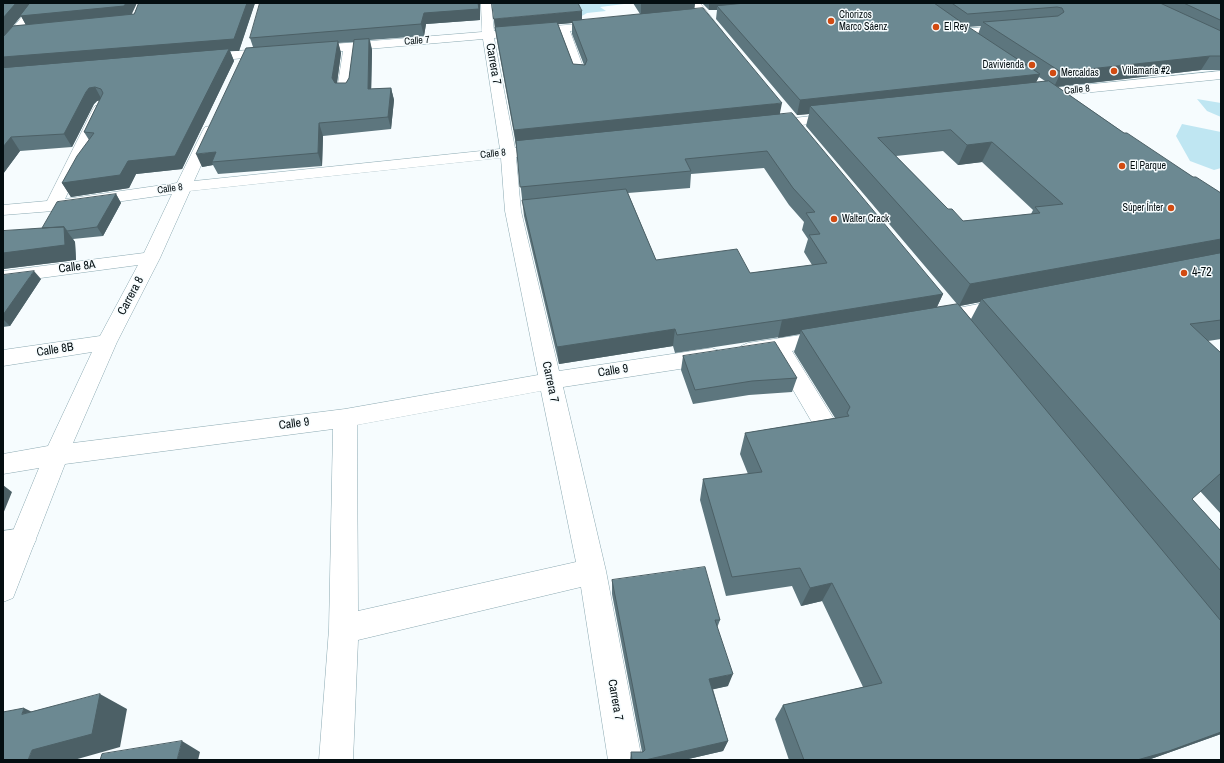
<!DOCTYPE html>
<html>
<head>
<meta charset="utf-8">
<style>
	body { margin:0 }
	#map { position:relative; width:1224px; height:763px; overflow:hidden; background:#f6fcfe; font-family:"Archivo Narrow",sans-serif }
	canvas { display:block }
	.frame { position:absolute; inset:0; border:4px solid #040e11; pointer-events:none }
</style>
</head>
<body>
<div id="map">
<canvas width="1224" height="763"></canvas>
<div class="frame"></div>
</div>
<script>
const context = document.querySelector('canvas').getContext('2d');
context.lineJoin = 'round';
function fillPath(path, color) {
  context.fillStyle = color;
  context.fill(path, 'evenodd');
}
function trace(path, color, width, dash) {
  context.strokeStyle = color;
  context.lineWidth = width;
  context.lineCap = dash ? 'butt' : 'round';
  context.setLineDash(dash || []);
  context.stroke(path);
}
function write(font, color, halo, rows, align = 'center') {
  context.font = font + ' "Archivo Narrow",sans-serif';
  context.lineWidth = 3;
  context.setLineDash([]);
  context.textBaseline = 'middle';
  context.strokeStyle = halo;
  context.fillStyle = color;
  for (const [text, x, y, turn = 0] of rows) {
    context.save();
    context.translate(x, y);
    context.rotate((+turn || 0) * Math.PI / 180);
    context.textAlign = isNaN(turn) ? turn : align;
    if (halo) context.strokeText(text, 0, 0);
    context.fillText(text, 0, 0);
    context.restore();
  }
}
fillPath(new Path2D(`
	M566 3H623L624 4 600 7 606 11 587 13 573 21Z
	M1197 99 1221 103V117L1207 111Z
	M1182 124 1221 132V168L1214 170 1190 161 1176 136Z`), '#bfe6f2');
const pedestrian = new Path2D(`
	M23 528 32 532 36 540 32 548 23 552 3 555V531Z`);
const minor = new Path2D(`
	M33 3H44L7 51 3 52V40Z
	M481 3H491L494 31 602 22 606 23 608 25 606 27 602 28 570 31 586 75 585 78H575L574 75 558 32 494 38 515 148 546 144 551 146 554 149 551 152 516 157 521 211 559 371 712 348 720 351 723 356 720 361 712 364 563 387 606 571 642 760H608L581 587 358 640 353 760H319L329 629 333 429 65 464 13 598 3 602V555L39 468 3 474V454L48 446 92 352 3 366V350L100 336 138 265 3 283V271L144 253 172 194 53 211 3 215V205L47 201 93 109 95 106 100 105 105 106 107 109 65 199 177 183 203 130 205 127 210 126 215 127 217 130 194 181 500 149 483 39 356 50 351 90 349 93H339L337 90 343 51 309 54 305 53 303 50 305 47 309 46 482 32ZM501 158 505 211 538 375 345 409 73 443 117 342 160 258 190 191ZM541 391 576 562 358 611 357 425Z
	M689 3H700L723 32 721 34H713Z
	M1010 25 1014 26 1016 28 1014 30 961 37 957 35 955 33 957 31 961 29Z
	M273 48 277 49 279 52 277 55 201 62 197 61 195 58 197 55 201 54Z
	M1221 71V79L1034 98 1029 97 1027 94 1029 91 1034 90Z
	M837 113 842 114 844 117 842 120 769 129 764 128 762 125 764 122 769 121Z
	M1004 299 1011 301 1014 306 1011 311 938 326 931 324 928 319 931 314 938 312Z
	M827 331 834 333 837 338 834 343 792 351 840 429 836 436 828 438 820 436 772 354 748 359 741 356 737 351 741 346 748 343Z`);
trace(pedestrian, '#8ba9b2', 1);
trace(minor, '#8ba9b2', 1);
fillPath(pedestrian, '#fff');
fillPath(minor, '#fff');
fillPath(new Path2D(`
	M3 3 132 14H134L139 3H255L239 51H230L234 61 182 169 136 174 129 188 71 197 62 183 89 140 84 132 100 100 97 101 94 104 72 147 20 151 3 174ZM21 16 26 25 13 26Z
	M260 3H480V20L426 24 424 36 370 40 372 50 371 89 391 88 394 100 391 129 323 136 322 166 218 174 213 165 202 167 253 47 250 38ZM354 42 349 78 346 83H337L341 53 338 43Z
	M633 3H695L694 9 780 114 943 294 937 307 957 304 806 126 809 114 797 115 716 19 717 10H709L702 3H1221V70H1201L1058 87 1124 133 1193 177 1221 193V339L1208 341 1221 353V514L1200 491 1192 499 1221 531V734L1148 760H789L775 719 783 705 863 687 822 601 801 606 792 586 726 596 700 500 703 479 748 474 740 454 745 433 835 418 794 352 800 334 675 353 673 346 559 364 524 216 516 145 497 40 494 19 582 11V20L640 14ZM572 23V34L584 65 573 64 558 24ZM981 26 978 34 968 27ZM1039 77 1045 81 1036 82ZM943 151 958 165 982 162 1033 210 1031 214 963 221 948 209 896 156ZM764 168 789 205 804 222 802 230 808 239 804 252 812 265 750 273 656 260 628 193 690 188 691 174ZM980 302 971 319 960 306Z
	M116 194 121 203 103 236 73 239 75 242 76 260 3 269V231L42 228Z
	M3 275 41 279 10 326 3 327Z
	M683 356 797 378 792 392 749 395 693 404 681 370Z
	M612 580 720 620 717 628 728 686 713 689 728 741 723 751 684 760H630L631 752H642L612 594Z`), '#5d767e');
fillPath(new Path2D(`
	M16 3H137L130 18 27 27 21 16 3 38V18Z
	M247 3H255L239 51H230L234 61 182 169 136 174 129 188 71 197 62 183 128 161 227 52 3 70V57Z
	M480 3V20L426 24 424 36 421 24 424 13Z
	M641 3H695L694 12 641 17Z
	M709 3H784L717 6V10H709Z
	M582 11V22L572 21V23L495 30 494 19Z
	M369 39 372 50 371 101 368 89Z
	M338 41 341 53 336 90 332 78Z
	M1210 56 1201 70 1054 87 1061 72Z
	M1040 74 1033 89 810 106 809 114 797 115 800 100Z
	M95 87 102 100 97 101 94 104 72 147 64 134 86 92 89 88Z
	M391 88 394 100 391 129 388 117Z
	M782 103 779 118 516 145 514 130Z
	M319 123 323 136 322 166 318 153Z
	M11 137 20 151 3 174V147Z
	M992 142 982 162 958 165 967 145Z
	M216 152 212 162 213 165 202 167 196 154Z
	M116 194 121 203 103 236 97 227Z
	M64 227 75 242 76 260 3 269V253Z
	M1221 239V257L982 299 980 302 959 306 970 284Z
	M34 271 41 279 10 326 3 319V315Z
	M943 294 935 311 801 330 800 334 778 338 782 320Z
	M675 329 673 346 559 364 557 347Z
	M3 485 12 492 3 514Z
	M832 583 822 601 801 606 810 588Z
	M733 674 728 686 706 691 709 679Z
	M100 694 127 709 120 747 74 760H28L32 750Z
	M24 708 55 723 22 714Z
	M1221 732V734L1148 760H1137Z
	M182 741 200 752 198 760H177Z
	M728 741 723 751 684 760H645Z`), '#4c6066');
const building = new Path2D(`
	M3 3H16L3 18Z
	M30 3H126L124 6 20 16Z
	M139 3H247L234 39 3 57V37L13 26 134 14Z
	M260 3H478L479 9 424 13 421 24 250 38Z
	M492 3H578L582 11 494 19Z
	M746 3H934L961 22 1040 74 800 100 717 6Z
	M952 3H1160L1221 31V56H1210L1061 72 983 22 1058 16 1064 12 1062 8 1057 7 968 14Z
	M1184 3H1221V20Z
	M703 8 782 103 514 130 495 27 557 22 573 64 585 65 587 60 572 21Z
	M369 39 368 89 391 88 388 117 319 123 318 153 212 162 216 152 196 154 246 48 338 41 332 78 335 83H346L349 78 354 40Z
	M229 49 175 156 128 161 120 175 62 183 77 156 94 133 84 132 103 93 101 89 95 87 89 88 86 92 64 134 11 137 3 147V68Z
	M1049 81 1124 133H1127L1193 177H1196L1221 193V239L970 284 810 106ZM951 130 967 145 992 142 1063 204 1035 207 1040 213 963 221 952 209H948L878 138Z
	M792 113 943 294 782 320 677 335 675 329 557 347 522 200 626 189 656 260 737 249 750 273 827 263 809 235 820 234 806 213 815 212 793 188 767 151 685 159 691 171 520 187 516 141Z
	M116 194 97 227 67 231 64 227 42 228 57 202Z
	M64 227 65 245 3 253V231Z
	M1221 253V320L1190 324 1221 353V473L1192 499 1221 531V571L982 299Z
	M34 271 3 315V275Z
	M958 304 1221 621V732L1169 751 1137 760H804L783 705 882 683 832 583 810 588 800 568 732 577 703 479 762 472 745 433 849 416 847 413 850 407 801 330Z
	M775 342 797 378 752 381 695 390 683 356Z
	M705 567 720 620H715L733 674 709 679 728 741 645 760H632L631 752H643L645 750 612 580Z
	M100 694 92 734 32 750 28 760H3V712L24 708 22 714Z
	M182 741 177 760H100L102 754Z`);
fillPath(building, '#6c8992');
trace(building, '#4c6066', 1);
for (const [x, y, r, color] of [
	[831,21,4,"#d14b12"],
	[936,27,4,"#d14b12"],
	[1032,65,4,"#d14b12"],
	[1114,71,4,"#d14b12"],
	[1053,73,4,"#d14b12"],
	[1122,166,4,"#d14b12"],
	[1171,208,4,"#d14b12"],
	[834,219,4,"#d14b12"],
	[1184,273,4,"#d14b12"]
]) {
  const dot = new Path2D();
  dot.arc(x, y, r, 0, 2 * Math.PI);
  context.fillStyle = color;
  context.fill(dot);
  trace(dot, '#f6fcfe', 1.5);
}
write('10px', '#040e11', '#f6fcfe', [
	["Chorizos",839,15],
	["Marco Sáenz",839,27],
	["El Rey",944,27],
	["Davivienda",1024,65,"right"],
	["Villamaría #2",1122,71],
	["Mercaldas",1061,73],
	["El Parque",1130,166],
	["Súper Ínter",1163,208,"right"],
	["Walter Crack",842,219]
], 'left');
write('10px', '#040e11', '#f6fcfe', [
	["Calle 7",417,41,-5],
	["Calle 8",1077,90,-6],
	["Calle 8",493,154,-6],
	["Calle 8",170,189,-8]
]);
write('12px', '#040e11', '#f6fcfe', [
	["Carrera 7",493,64,80],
	["Calle 8A",77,267,-7],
	["Carrera 8",131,296,-62],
	["Calle 8B",55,350,-9],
	["Calle 9",613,371,-9],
	["Carrera 7",550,382,78],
	["Calle 9",294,424,-7],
	["Carrera 7",615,700,80]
]);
write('12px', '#040e11', '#f6fcfe', [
	["4-72",1192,273]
], 'left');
</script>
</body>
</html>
